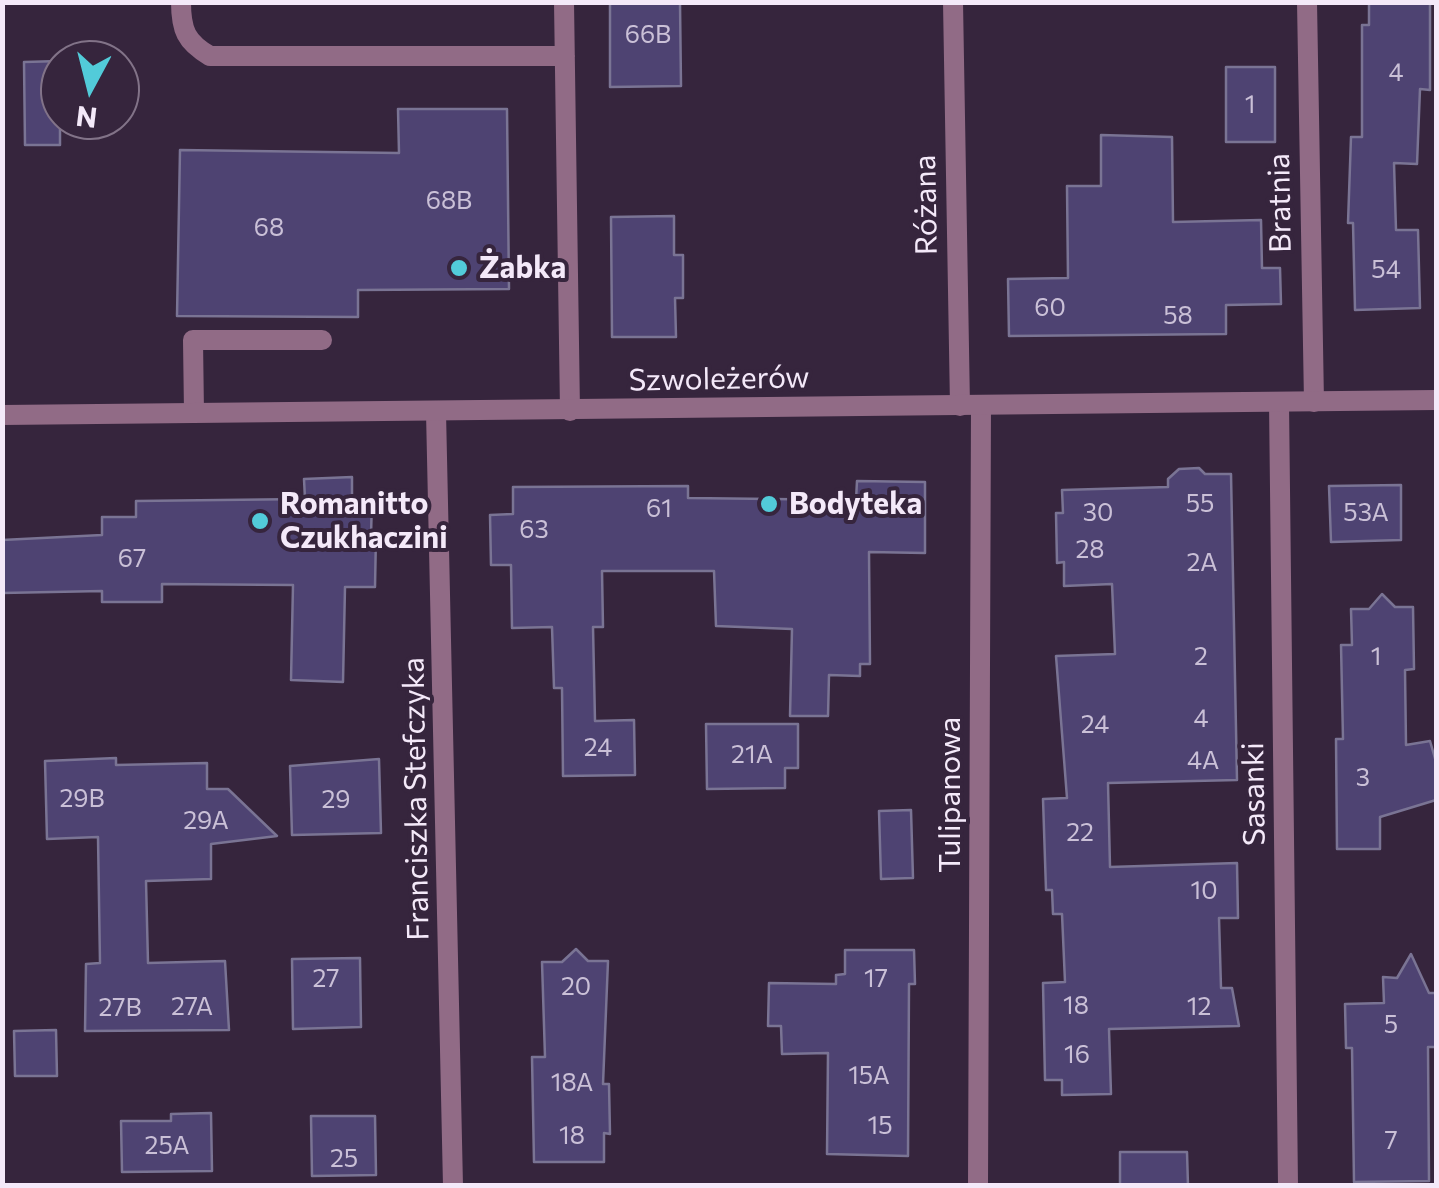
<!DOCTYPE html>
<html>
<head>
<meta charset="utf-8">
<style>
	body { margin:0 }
	#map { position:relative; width:1439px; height:1188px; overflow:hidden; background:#36253d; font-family:Commissioner,sans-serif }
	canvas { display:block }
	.frame { position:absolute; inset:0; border:5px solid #f4e9f9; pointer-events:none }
	.north { position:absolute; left:40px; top:40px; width:100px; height:100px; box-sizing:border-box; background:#36253d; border:2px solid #827388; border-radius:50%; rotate:187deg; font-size:28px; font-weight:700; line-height:40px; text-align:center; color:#f4e9f9 }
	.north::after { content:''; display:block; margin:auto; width:35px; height:45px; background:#52cbd9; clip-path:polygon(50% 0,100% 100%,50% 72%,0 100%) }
</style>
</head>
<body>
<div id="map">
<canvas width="1439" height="1188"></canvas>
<div class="frame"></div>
<div class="north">N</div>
</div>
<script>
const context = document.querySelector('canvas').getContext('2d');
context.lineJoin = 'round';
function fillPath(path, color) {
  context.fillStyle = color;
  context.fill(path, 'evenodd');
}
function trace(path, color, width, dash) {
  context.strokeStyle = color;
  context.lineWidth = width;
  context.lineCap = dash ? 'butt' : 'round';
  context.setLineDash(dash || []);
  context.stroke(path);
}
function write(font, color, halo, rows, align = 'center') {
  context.font = font + ' Commissioner,sans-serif';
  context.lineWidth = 8;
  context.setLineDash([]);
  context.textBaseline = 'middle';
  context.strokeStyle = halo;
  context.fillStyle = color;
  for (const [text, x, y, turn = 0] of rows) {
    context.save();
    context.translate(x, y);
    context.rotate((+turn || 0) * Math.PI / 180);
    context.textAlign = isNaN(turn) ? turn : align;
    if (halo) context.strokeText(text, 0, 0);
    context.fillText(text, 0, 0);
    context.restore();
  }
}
const building = new Path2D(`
	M610 2 680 3 681 86 610 87Z
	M1369 2H1430V90L1420 89 1417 164 1394 163 1396 230H1418L1420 308 1355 310 1353 223H1348L1351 137H1362V25H1369Z
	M60 61V145H25L24 62Z
	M1226 67H1275V142H1226Z
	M398 109H507L509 289 358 290V317L177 316 180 150 399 153Z
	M1101 135 1172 137 1173 222 1261 220 1262 268H1280L1281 304 1226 305V334L1009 336 1008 279 1068 278 1067 186H1101Z
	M674 216V255H683V298H675L676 337H612L611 217Z
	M1199 468 1205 474H1231L1237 780 1108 783 1110 867 1237 863 1238 918H1219L1221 988H1232L1239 1026 1109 1029 1111 1094 1062 1095V1080H1045L1043 983 1065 982 1062 914H1053L1052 890H1046L1043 799 1067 798 1056 656 1115 654 1112 584 1064 586V562L1057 563 1056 513H1063L1062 490 1168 487V479L1179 469Z
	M352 477V499L372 500 371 535H376L375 587H345L343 682 291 680 293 585 162 584V602H102V591L2 593V540L102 535V517H136V501L305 499 304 479Z
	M857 481 925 482V553L869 552 870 664H860V676L829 675 828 716H790L792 629 716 626 714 571H602L603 627H593L595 721 634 720 635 775 563 776 562 688H554L552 627 512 628 511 565H491L490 515 513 514V487L688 486V498L856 500Z
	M1401 485V540L1331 542 1329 486Z
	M1382 594 1395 607H1413L1414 669 1405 670 1406 745 1430 741 1436 762V800L1380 817V849H1337L1336 739H1343L1341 645H1352L1351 609H1369Z
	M706 724H798V768H785V788L707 789Z
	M116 758V765L207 763V789H228L277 836 211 844V879L146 881 148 963 225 961 229 1030 85 1031 86 964 100 963 98 837 47 839 45 761Z
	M379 759 381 833 292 835 290 766Z
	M911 810 913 878 881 879 879 811Z
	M576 949 588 961H608L603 1084H609L610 1134 604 1133V1162H534L532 1057H545L542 962H562Z
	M845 950H914L915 984H909L908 1156 827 1154 828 1053 782 1054 781 1026H768L769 983 836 984V975L845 974Z
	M1411 954 1429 993H1436V1047H1428L1429 1181 1354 1182 1352 1048H1346L1345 1004 1384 1003 1383 977 1397 978Z
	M360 958 361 1027 293 1029 292 959Z
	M56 1030 57 1076H15L14 1031Z
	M211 1113 212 1171 122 1172 121 1121H171V1114Z
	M311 1116H375L376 1175 312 1176Z
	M1120 1152H1187L1188 1186H1120Z`);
fillPath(building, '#4e4372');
trace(building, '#7a7494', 2.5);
trace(new Path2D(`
	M181 2C181 30 186 42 210 56H565
	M564 2 570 411
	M953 2 960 406
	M1307 2 1314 402
	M1279 402 1288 1186
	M436 412 453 1186
	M194 413 193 340H322
	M978 1186 981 406`), '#916b86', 20);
trace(new Path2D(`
	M2 415 1436 400`), '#916b86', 20);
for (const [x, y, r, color] of [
	[459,268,10,"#52cbd9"],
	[769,504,10,"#52cbd9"],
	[260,521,10,"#52cbd9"]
]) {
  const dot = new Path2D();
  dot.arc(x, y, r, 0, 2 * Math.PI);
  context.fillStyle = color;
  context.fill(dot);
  trace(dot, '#36253d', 4);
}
write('25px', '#cac0d7', null, [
	["66B",648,35],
	["4",1396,73],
	["1",1250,105],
	["68B",449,201],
	["68",269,228],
	["54",1386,270],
	["60",1050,308],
	["58",1178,316],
	["55",1200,504],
	["61",659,509],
	["30",1098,513],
	["53A",1366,513],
	["63",534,530],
	["28",1090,550],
	["67",132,559],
	["2A",1202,563],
	["2",1201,657],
	["1",1376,657],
	["4",1201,719],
	["24",1095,725],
	["24",598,748],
	["21A",752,755],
	["4A",1203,761],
	["3",1363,778],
	["29B",82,799],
	["29",336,800],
	["29A",206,821],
	["22",1080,833],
	["10",1204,891],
	["27",326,979],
	["17",876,979],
	["20",576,987],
	["18",1076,1006],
	["27A",192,1007],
	["12",1199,1007],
	["27B",120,1008],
	["5",1391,1025],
	["16",1077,1055],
	["15A",869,1076],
	["18A",572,1083],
	["15",880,1126],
	["18",572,1136],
	["7",1391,1141],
	["25A",167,1146],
	["25",344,1159]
]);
write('30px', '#f4e9f9', '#36253d', [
	["Bratnia",1280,203,-91],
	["Różana",926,205,-91],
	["Szwoleżerów",719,379,-1],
	["Sasanki",1254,794,-91],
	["Tulipanowa",950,795,-90],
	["Franciszka Stefczyka",416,799,-91]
]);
write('bold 30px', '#f4e9f9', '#36253d', [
	["Żabka",479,268],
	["Romanitto",280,504],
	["Czukhaczini",280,538],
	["Bodyteka",789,504]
], 'left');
</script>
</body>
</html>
